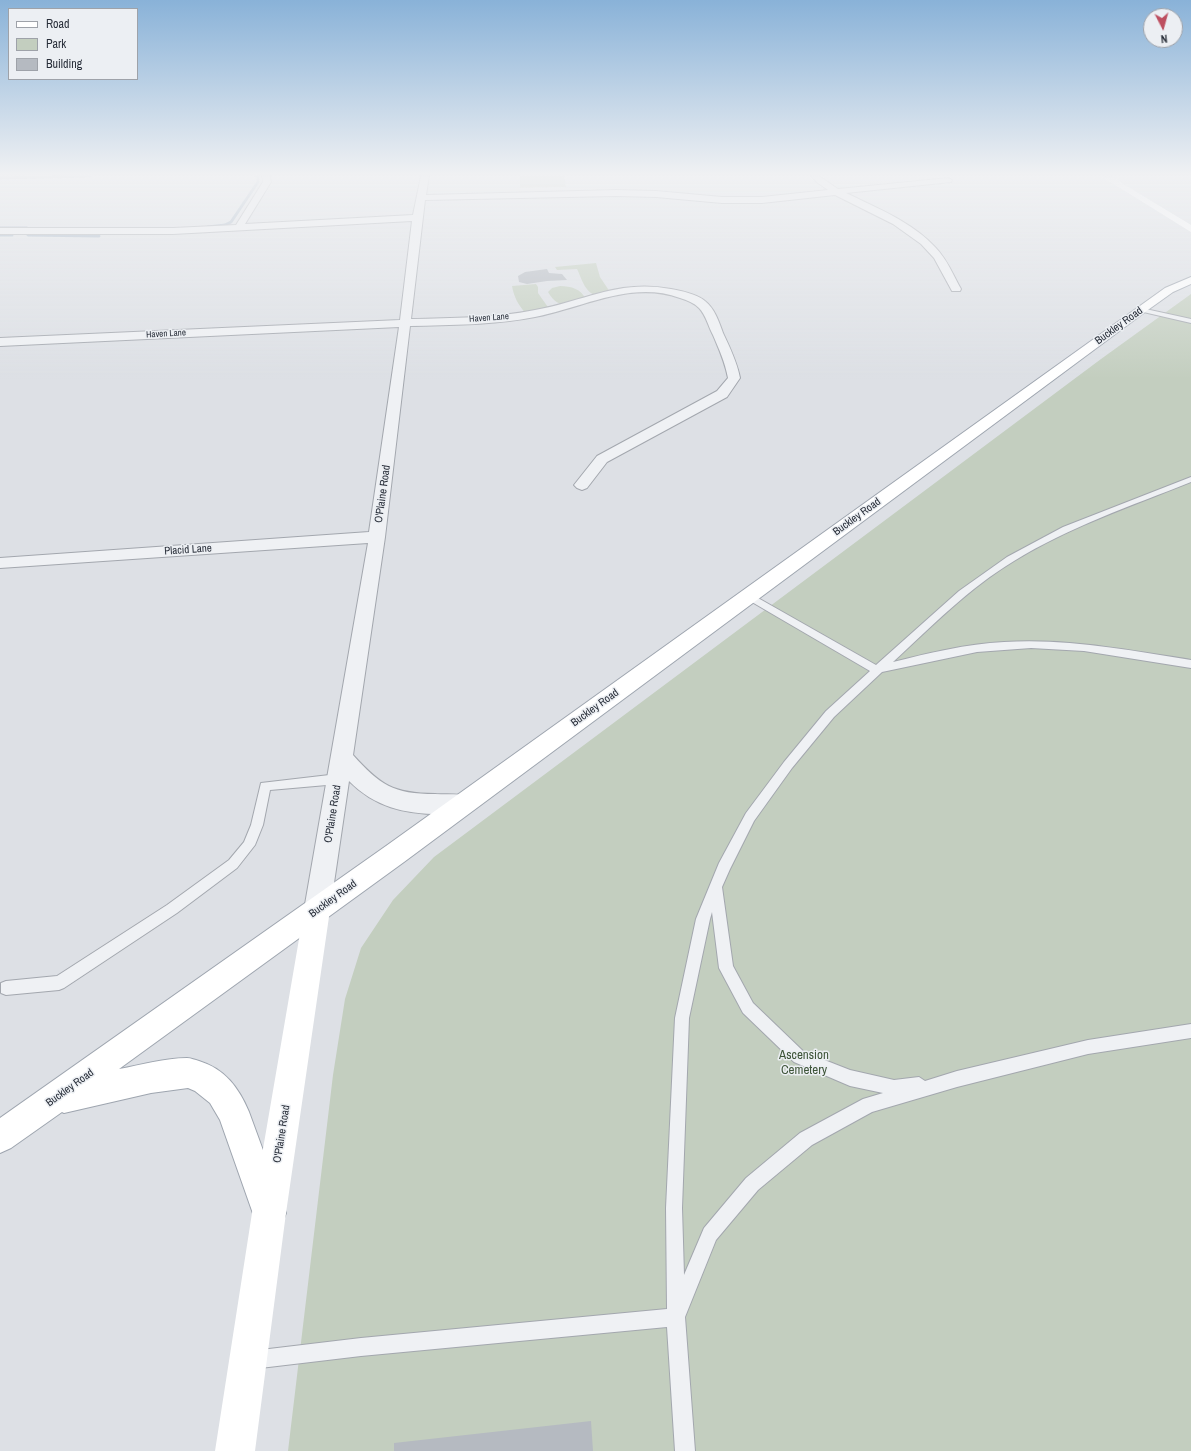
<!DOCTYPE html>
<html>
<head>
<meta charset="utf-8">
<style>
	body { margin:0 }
	#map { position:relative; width:1191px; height:1451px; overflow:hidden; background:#dde0e5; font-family:"Archivo Narrow",sans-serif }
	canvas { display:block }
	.legend { position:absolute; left:8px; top:8px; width:130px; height:72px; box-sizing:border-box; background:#eceff3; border:1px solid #9ea2a9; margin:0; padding:5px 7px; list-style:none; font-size:12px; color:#292f3a }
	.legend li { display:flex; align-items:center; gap:8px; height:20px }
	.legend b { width:20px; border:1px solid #9ea2a9 }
	.north { position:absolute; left:1143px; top:8px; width:40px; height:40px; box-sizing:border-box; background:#eceff3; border:1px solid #9ea2a9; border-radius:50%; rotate:174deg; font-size:11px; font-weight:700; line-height:16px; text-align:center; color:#292f3a }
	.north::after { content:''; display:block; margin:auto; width:14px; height:18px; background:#bd4f60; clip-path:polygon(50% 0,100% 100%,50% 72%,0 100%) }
</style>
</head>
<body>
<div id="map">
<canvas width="1191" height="1451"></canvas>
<ul class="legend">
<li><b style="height:5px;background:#fff"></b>Road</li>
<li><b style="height:11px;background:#c3cebf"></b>Park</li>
<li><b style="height:11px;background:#b5bac1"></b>Building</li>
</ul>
<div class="north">N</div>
</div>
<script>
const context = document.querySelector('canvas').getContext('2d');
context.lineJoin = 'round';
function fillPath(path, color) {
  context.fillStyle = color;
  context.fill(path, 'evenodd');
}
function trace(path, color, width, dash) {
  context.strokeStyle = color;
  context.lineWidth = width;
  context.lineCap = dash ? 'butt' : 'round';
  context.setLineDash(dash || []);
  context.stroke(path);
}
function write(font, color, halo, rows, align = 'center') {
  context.font = font + ' "Archivo Narrow",sans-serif';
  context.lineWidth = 3;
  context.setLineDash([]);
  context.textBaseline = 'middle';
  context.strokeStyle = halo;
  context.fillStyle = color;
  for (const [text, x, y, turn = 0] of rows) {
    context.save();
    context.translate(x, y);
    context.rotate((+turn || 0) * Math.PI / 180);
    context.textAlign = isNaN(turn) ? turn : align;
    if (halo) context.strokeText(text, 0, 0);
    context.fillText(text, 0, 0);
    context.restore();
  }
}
fillPath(new Path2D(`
	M520 176H564L566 187 520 188Z
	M596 263 600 277 610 292C607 293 602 295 598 295 586 296 581 277 577 269L557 270 555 267Z
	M536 284 538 287V293L550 310 527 315C519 306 514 298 512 286Z
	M560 286C571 286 582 289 586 300 571 305 558 310 548 292L552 288Z
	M1191 294V1451H288L333 1075 345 999 361 948 393 900 434 857 1101 359Z`), '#c3cebf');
trace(new Path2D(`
	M0 178 90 176
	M208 227 225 225 231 222 258 182V177L256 176
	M0 228H27
	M0 235H12
	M28 235 99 236`), '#9caec1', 3);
fillPath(new Path2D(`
	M547 269 549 273 562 274 567 280 547 281 527 284 519 282 518 276 525 272Z
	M591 1421 593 1451H394V1443Z`), '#b5bac1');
const service = new Path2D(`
	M1141 308 1191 319V323L1139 311V309Z
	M1191 477V482C1131 506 1069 527 1014 561 969 588 931 627 893 662 929 653 966 644 1004 642 1066 638 1129 650 1191 660V668L1084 651 1031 648 977 652 882 672 834 717 792 768 754 821 730 869 722 887 733 966 753 1003 804 1052 850 1070 894 1080 919 1077 925 1081 957 1071 1088 1040 1191 1024V1038L1088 1054 957 1087 872 1112 812 1145 758 1190 716 1240 685 1317 695 1451H675L667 1327 361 1356 252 1369 245 1367 243 1360 245 1353 252 1351 361 1338 667 1309 666 1208 675 1018 696 919 719 863 746 813 784 762 826 711 870 671 745 598 743 596 745 594H751L876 665 959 591 1007 557 1063 527ZM712 912 719 968 743 1013 794 1062 850 1086 883 1093 863 1099 800 1133 746 1178 704 1228 684 1275 682 1208 689 1018 710 919Z
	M338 774 342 776 344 779 342 782 338 784 270 790 263 825 255 845 237 868 177 913 64 988 59 990 6 995 1 993V983L6 981 57 976 167 905 229 860 244 842 251 825 261 783Z`);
const minor = new Path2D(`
	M262 176H270L271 182 245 224 413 215 421 176H429L426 195 616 190 656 191 722 197H762L828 190 818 183 811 176H819L838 189 948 178 952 180 951 182 846 193C877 208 912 222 935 247 947 259 953 275 961 289L960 291H952L934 258 921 244 893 224 835 195 762 203H722L656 197 616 196 425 200 411 319C452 318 495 318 535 310 585 301 619 279 671 289 682 291 697 294 705 301 715 309 719 322 723 333 730 348 737 362 740 378L727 397 607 462 587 488 582 490 577 488 574 485 597 456 717 391 728 378C725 362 719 349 713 335 708 326 706 315 699 308 694 303 687 300 680 298 631 280 583 308 535 317 494 325 452 325 410 326L385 537 353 755C380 785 393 794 435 794 447 795 459 793 471 797L474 804 471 811C461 814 451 814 440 814 404 814 375 807 349 781L330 910 326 918 317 922 308 918 304 910 368 543 0 568V558L369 532 399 327 0 346V338L400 320 412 221 173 234H0V228H173L236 225 263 182Z`);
const primary = new Path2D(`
	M1191 277V284L1173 292 1145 312 404 862 119 1069C141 1065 165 1058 187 1058 191 1058 195 1060 199 1061 225 1069 239 1088 249 1112L286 1213 281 1225 269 1230 257 1225 220 1120 210 1103 195 1091 188 1088 151 1093 64 1113 62 1112 11 1148 0 1153V1118L386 846 1165 288Z`);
trace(service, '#a3a7ae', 2);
trace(minor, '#a3a7ae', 2);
trace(primary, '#9ea5af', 2);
fillPath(service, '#eff1f4');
fillPath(minor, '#eff1f4');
fillPath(new Path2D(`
	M1101 176H1110L1191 225V232Z
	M317 898 326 901 330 910 286 1213 255 1451H215L252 1213 304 910 308 901Z`), '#fff');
fillPath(primary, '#fff');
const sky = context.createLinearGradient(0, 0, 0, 379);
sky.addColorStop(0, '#89b2d8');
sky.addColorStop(0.46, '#f0f1f3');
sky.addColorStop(1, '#f0f1f300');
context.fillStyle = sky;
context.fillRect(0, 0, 1191, 379);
write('9px', '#292f3a', '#eceff3', [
	["Haven Lane",489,318,-4],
	["Haven Lane",166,334,-3]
]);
write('11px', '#292f3a', '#eceff3', [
	["Buckley Road",1119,326,-36],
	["O'Plaine Road",383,494,-82],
	["Buckley Road",857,517,-36],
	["Placid Lane",188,550,-4],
	["Buckley Road",595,708,-36],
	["O'Plaine Road",333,814,-81],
	["Buckley Road",333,899,-36],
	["Buckley Road",70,1088,-36],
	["O'Plaine Road",282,1134,-81]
]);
write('13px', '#3d5438', '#eceff3', [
	["Ascension",804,1056],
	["Cemetery",804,1071]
]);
</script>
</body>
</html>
